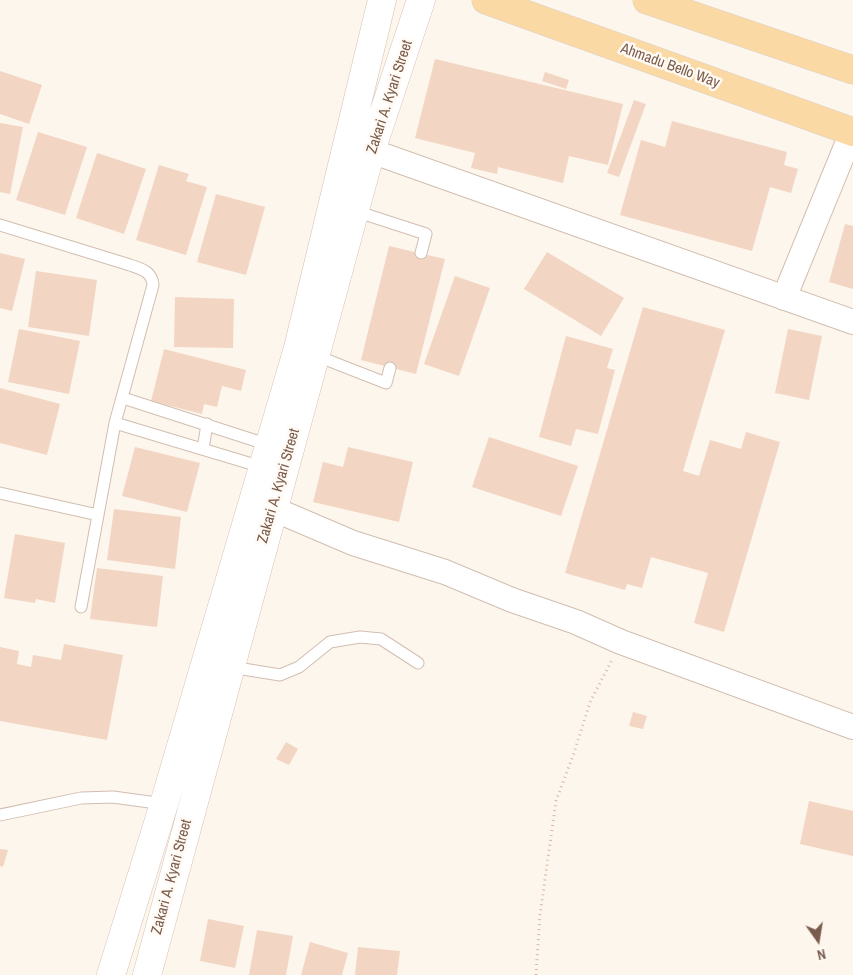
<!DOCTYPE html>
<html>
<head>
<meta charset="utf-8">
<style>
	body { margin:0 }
	#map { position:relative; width:853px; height:975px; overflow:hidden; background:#fdf6ec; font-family:"Archivo Narrow",sans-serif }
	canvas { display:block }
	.north { position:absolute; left:793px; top:915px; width:50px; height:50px; -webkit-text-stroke:4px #fffaf3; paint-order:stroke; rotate:167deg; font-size:14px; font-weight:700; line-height:20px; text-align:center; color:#7a5c4d }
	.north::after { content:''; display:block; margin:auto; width:18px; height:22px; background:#7a5c4d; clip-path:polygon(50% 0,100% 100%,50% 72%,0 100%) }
</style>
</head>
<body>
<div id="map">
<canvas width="853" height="975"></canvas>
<div class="north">N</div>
</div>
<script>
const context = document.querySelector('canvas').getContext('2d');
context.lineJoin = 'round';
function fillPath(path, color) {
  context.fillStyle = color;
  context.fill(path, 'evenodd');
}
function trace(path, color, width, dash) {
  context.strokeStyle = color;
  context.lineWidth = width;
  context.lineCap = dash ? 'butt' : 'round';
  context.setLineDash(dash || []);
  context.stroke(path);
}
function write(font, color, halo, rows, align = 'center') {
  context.font = font + ' "Archivo Narrow",sans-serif';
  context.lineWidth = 5;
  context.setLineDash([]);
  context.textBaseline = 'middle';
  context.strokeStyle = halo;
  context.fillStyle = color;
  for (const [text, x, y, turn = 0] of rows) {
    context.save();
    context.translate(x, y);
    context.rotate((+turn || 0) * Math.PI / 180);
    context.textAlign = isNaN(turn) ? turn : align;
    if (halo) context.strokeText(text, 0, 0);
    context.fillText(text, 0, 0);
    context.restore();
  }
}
fillPath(new Path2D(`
	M435 59 623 104 608 165 569 156 563 183 498 167 497 174 471 168 475 153 415 138Z
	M0 71 42 85 29 124 0 114Z
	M545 72 569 80 566 89 542 81Z
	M634 100 646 104 619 177 607 173Z
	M672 121 787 152 784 165 798 169 791 193 770 187 752 251 620 215 641 140 665 147Z
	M0 123 23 127 10 194 0 192Z
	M38 132 87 147 65 215 16 200Z
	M97 153 146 169 124 234 76 218Z
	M159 165 189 174 186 181 207 187 186 255 136 240Z
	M216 194 265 207 246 275 197 262Z
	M845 224 853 226V289L829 282Z
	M389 246 445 259 416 374 361 360Z
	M547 252 624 298 601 336 524 289Z
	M0 253 25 259 12 311 0 308Z
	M36 271 97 280 89 336 28 327Z
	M455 276 490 288 459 376 424 364Z
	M175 297 234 299 233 348 174 347Z
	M643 307 725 330 683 471 699 476 710 440 741 449 746 432 780 442 724 632 694 623 708 573 651 557 642 588 627 584 625 590 565 573Z
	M19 329 80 341 69 394 8 382Z
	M788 329 822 336 809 400 775 393Z
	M566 336 613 349 607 368 615 370 598 434 576 429 571 446 539 437Z
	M164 349 246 370 241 391 222 386 217 407 204 404 202 414 151 401Z
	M0 388 60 404 47 455 0 443Z
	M489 437 578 466 561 516 472 487Z
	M135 447 200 463 187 512 122 496Z
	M348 447 413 462 399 522 313 502 323 462 343 467Z
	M114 509 181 517 175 569 107 560Z
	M15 534 65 543 55 603 36 599 35 603 4 598Z
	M97 568 163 576 157 627 90 619Z
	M64 644 123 655 107 740 0 721V647L19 651 17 664 31 667 33 655 61 660Z
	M633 712 647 716 643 729 629 726Z
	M286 742 298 749 289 765 276 759Z
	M809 801 853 811V856L800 844Z
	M0 849 8 850 3 867 0 866Z
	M208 919 244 926 235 968 200 961Z
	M257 930 293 936 286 975H249Z
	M310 942 348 953 342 975H301Z
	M358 947 400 951 397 975H355Z`), '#f3d5c3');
const lane = new Path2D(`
	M355 211 426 234 421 253
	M0 225 130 265C141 269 152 271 153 285L115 423 81 607
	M317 356 386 383 390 368
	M123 398 269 445
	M115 423 262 467
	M203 449 207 424
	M0 493 98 515
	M231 667 280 675 299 667 330 642 360 637 381 639 418 663
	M0 815 81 798 113 797 164 804`);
const street = new Path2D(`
	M371 151 853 322
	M784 298 852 132
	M257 502 353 543 445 572 512 600 576 622 621 642 853 727`);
const secondary = new Path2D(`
	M111 975 164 804 298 348 382 0
	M147 975 371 151 421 0`);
const primary = new Path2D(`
	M486 0 853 132
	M647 0 853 70`);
trace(lane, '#d1beb0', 13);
trace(street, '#d1beb0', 26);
trace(secondary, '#d6c0b0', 29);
trace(primary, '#dad1cd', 29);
trace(new Path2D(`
	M536 975 540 915 556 801 574 753 590 702 612 660`), '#d9b8a5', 3, [1, 4]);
trace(lane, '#fff', 11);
trace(street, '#fff', 24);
trace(secondary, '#fff', 28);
trace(primary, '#fbd9a5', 28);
write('15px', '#7a5c4d', '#fffaf3', [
	["Ahmadu Bello Way",670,66,20],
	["Zakari A. Kyari Street",390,97,-72],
	["Zakari A. Kyari Street",279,486,-74],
	["Zakari A. Kyari Street",172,877,-75]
]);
</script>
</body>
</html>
